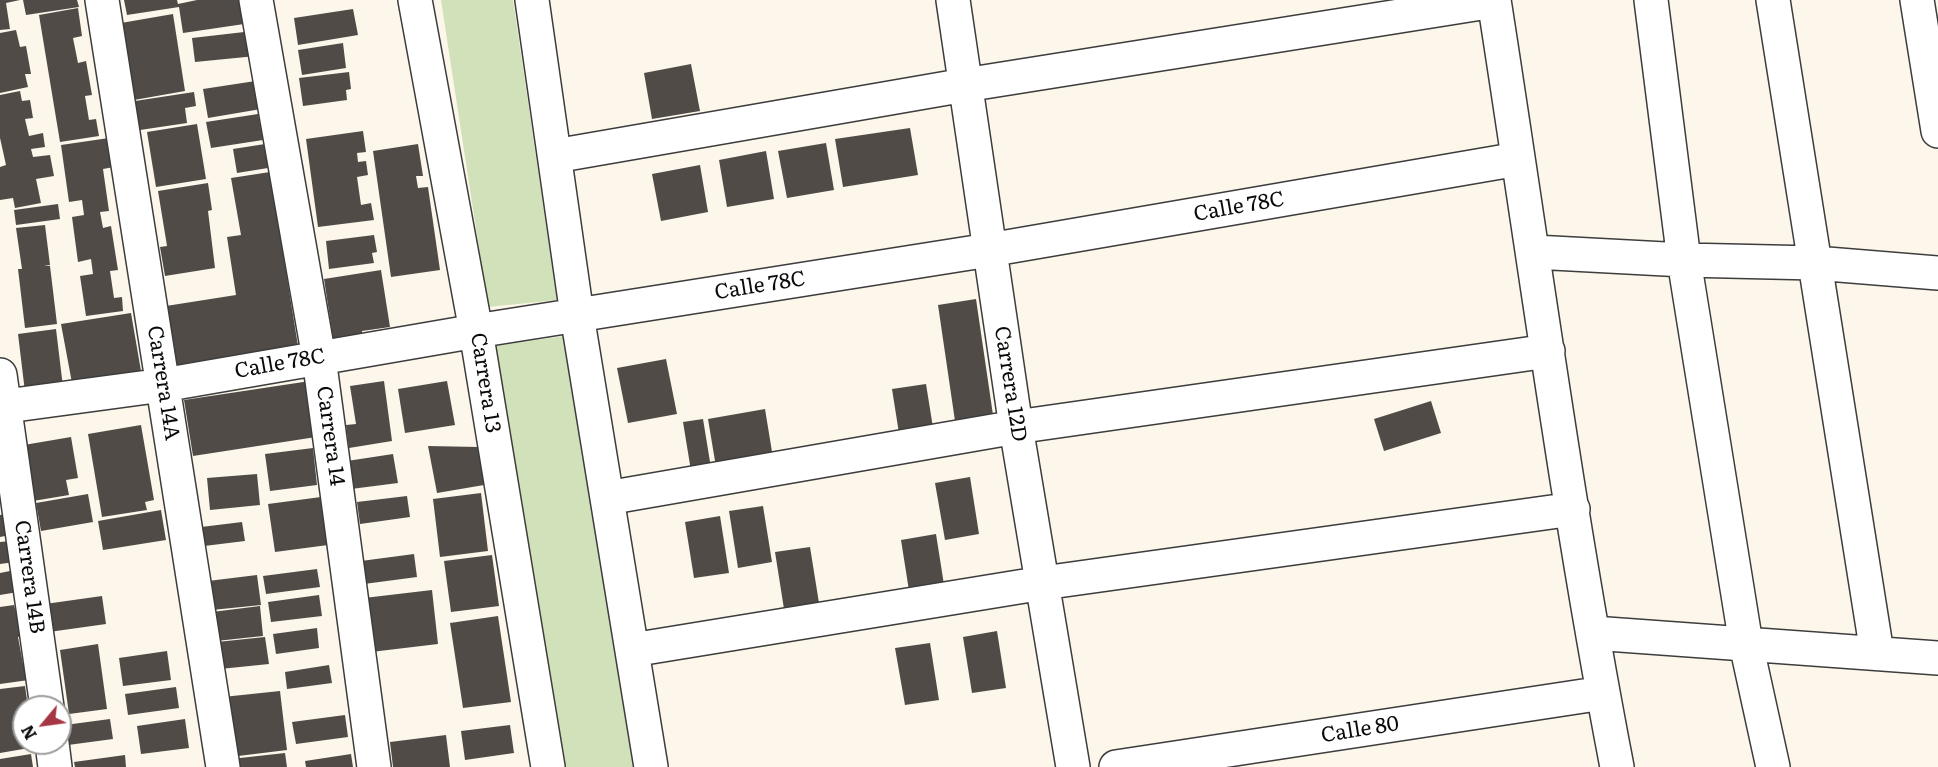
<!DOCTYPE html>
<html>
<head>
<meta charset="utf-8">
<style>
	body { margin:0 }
	#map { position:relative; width:1938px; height:767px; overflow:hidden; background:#fcf7ea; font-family:Literata,serif }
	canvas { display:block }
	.north { position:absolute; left:12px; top:695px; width:60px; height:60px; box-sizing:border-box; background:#fff; border:2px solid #9d9d9d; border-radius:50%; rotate:241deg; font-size:16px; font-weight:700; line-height:24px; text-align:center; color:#0a0a0a }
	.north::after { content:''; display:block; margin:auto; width:21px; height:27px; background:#a73644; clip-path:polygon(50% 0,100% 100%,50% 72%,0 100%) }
</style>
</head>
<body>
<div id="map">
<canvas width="1938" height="767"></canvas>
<div class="north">N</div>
</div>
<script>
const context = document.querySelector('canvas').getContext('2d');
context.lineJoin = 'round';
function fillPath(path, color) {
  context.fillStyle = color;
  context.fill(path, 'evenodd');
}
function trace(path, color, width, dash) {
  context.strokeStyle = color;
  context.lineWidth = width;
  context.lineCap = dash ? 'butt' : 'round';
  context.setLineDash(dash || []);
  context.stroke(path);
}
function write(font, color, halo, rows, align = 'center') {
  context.font = font + ' Literata,serif';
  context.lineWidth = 6;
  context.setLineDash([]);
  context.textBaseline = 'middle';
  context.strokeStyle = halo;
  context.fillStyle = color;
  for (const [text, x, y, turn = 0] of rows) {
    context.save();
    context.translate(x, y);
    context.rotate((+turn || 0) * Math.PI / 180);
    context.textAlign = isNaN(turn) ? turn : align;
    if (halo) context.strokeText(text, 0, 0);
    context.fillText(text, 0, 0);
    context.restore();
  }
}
fillPath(new Path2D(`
	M441 0H513L557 300 488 307Z
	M564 336 636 767H565L496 346Z`), '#d1e1b9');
fillPath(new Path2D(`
	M0 0H20L6 3 10 29 0 30Z
	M23 0H77L79 7 26 15Z
	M124 0H177L178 4 197 0H248L251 23 183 33 179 7 127 15Z
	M78 8 82 36 73 38 78 63 86 61 92 95 85 96 89 120 96 119 99 136 60 142 39 15Z
	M353 9 358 35 298 45 294 18Z
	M173 14 185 91 134 100 121 23Z
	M16 30 20 47 26 46 31 74H25L28 87 0 93V33Z
	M253 31 256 56 195 62 192 38Z
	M343 43 346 68 302 75 298 50Z
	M691 64 700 111 652 119 644 73Z
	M349 72 351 89 346 90 347 100 303 106 299 78Z
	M262 80 267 108 208 118 203 89Z
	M20 91 22 101 30 100 33 118 25 119 29 136 43 133 45 147 31 149 33 157 50 155 54 176 36 179 41 203 15 208 13 198 0 200V167L6 165 0 138V95Z
	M194 92 196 106 185 108 187 123 140 130 135 101Z
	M258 114 263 140 211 148 206 122Z
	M197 124 206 179 156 187 147 132Z
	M910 128 918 175 843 187 835 139Z
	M363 131 366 152 357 153 358 162 366 161 368 175 357 177 361 205 371 203 374 220 318 227 306 139Z
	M109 138 114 167 103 169 109 211 100 212 103 228 111 226 118 270 110 271 114 298 122 297 123 311 86 316 80 276 93 274 91 259 78 262 72 217 84 215 82 200 69 202 61 145Z
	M826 143 834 190 787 198 778 151Z
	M265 144 268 168 237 173 233 149Z
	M418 144 423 176H416L418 188 428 187 440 270 391 277 373 151Z
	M766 151 774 199 727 207 719 160Z
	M700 165 708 212 661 221 652 174Z
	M270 172 298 346 236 364 235 356 176 365 166 306 236 295 227 237 241 235 231 178Z
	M208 183 212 210 208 211 215 268 165 276 160 247 167 246 158 191Z
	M58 204 60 219 16 225 14 210Z
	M45 225 50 265 44 266H50L57 324 25 328 18 269H22L16 228Z
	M374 235 377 252 372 253 374 263 329 269 326 241Z
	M381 270 390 327 362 331 363 340 334 344 324 279Z
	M976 299 993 415 955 421 938 305Z
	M131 313 141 371 72 383 61 324Z
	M56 329 63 387 25 392 18 334Z
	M666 359 677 414 628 423 617 368Z
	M310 381 316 437 193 456 184 400Z
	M384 381 392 441 349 448 346 425 356 424 350 386Z
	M447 381 455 425 405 433 398 389Z
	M926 384 935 440 901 446 892 389Z
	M1431 401 1441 433 1384 451 1374 419Z
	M765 409 774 464 717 473 708 419Z
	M703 419 712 474 692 477 683 422Z
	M141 425 154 500 145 502 147 510 102 517 88 434Z
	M71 437 78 478 66 480 69 495 33 501 24 445Z
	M428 446 479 447 484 485 437 493Z
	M313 448 317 485 270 491 265 454Z
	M393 454 398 483 351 489 347 461Z
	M257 474 260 505 210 510 207 478Z
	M970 477 979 534 945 540 935 483Z
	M481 493 488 551 440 557 433 499Z
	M88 494 93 522 41 531 36 503Z
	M407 496 410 517 360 524 357 502Z
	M321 497 328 545 275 552 268 504Z
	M763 506 772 562 738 568 729 511Z
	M161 510 166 540 103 550 98 521Z
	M6 514 10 535 0 537V515Z
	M720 516 729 573 694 578 685 522Z
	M242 522 245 541 196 547 193 528Z
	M936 534 945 591 910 597 901 540Z
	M11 541 15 562 0 564V542Z
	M810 547 819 603 784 609 775 552Z
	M414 554 417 577 364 584 361 561Z
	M492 555 499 606 451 612 444 561Z
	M317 569 320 587 266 594 263 576Z
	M15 570 18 592 0 595V573Z
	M257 575 261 605 212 610 208 581Z
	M432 590 438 644 371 652 364 598Z
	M319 595 322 616 271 622 268 602Z
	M102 596 106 624 49 632 45 604Z
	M14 605 22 636 18 637 23 664 26 663 29 680 0 684V607Z
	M260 606 263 636 216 641 212 612Z
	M498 616 511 702 463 708 450 623Z
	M317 628 319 648 276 654 273 634Z
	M997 631 1006 688 972 693 963 637Z
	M265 637 269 664 220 669 217 642Z
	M930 643 939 700 905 705 895 648Z
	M98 644 107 709 69 714 60 650Z
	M167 651 171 680 123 686 119 658Z
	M329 665 332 683 287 689 285 672Z
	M25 686 28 707H24V743H34L35 747 0 753V689Z
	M176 687 179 708 128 715 125 694Z
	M280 691 287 750 230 757 223 697Z
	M345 715 348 737 296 744 292 722Z
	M110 719 113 739 68 745 65 725Z
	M185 719 189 748 141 754 137 726Z
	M510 725 514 753 465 760 461 731Z
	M446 735 450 767H393L390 742Z
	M285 753 287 767H232L231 759Z
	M31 754 33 767H0V759Z
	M351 754 353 767H306L305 761Z
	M125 755 126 767H75L74 762Z`), '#514b48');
const minor = new Path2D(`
	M102 0 223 767
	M256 0 319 358 374 767
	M415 0 476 331 548 767
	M532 0 577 315 651 767
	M953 0 1016 427 1073 767
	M1494 0C1534 256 1568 513 1617 767
	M1651 0 1684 260 1746 644 1773 767
	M1773 0 1877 653
	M1917 0 1938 131
	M555 156 965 85 1494 1
	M1534 252 1684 260 1815 263 1938 273
	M0 375 47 707
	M0 407 163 385 476 331 989 250 1518 159
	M607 498 1016 427 1548 351
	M1593 633 1938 658
	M632 650 1043 583 1573 509
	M52 743 55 767
	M1116 767 1603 693`);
trace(minor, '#3d3d3d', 36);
trace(minor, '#fff', 33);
write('21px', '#0a0a0a', '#fff', [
	["Calle 78C",1239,207,-10],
	["Calle 78C",760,286,-9],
	["Calle 78C",280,364,-10],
	["Carrera 14A",163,383,81],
	["Carrera 13",485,383,81],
	["Carrera 12D",1010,384,81],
	["Carrera 14",330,436,82],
	["Carrera 14B",29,577,82],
	["Calle 80",1360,730,-9]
]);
</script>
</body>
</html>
